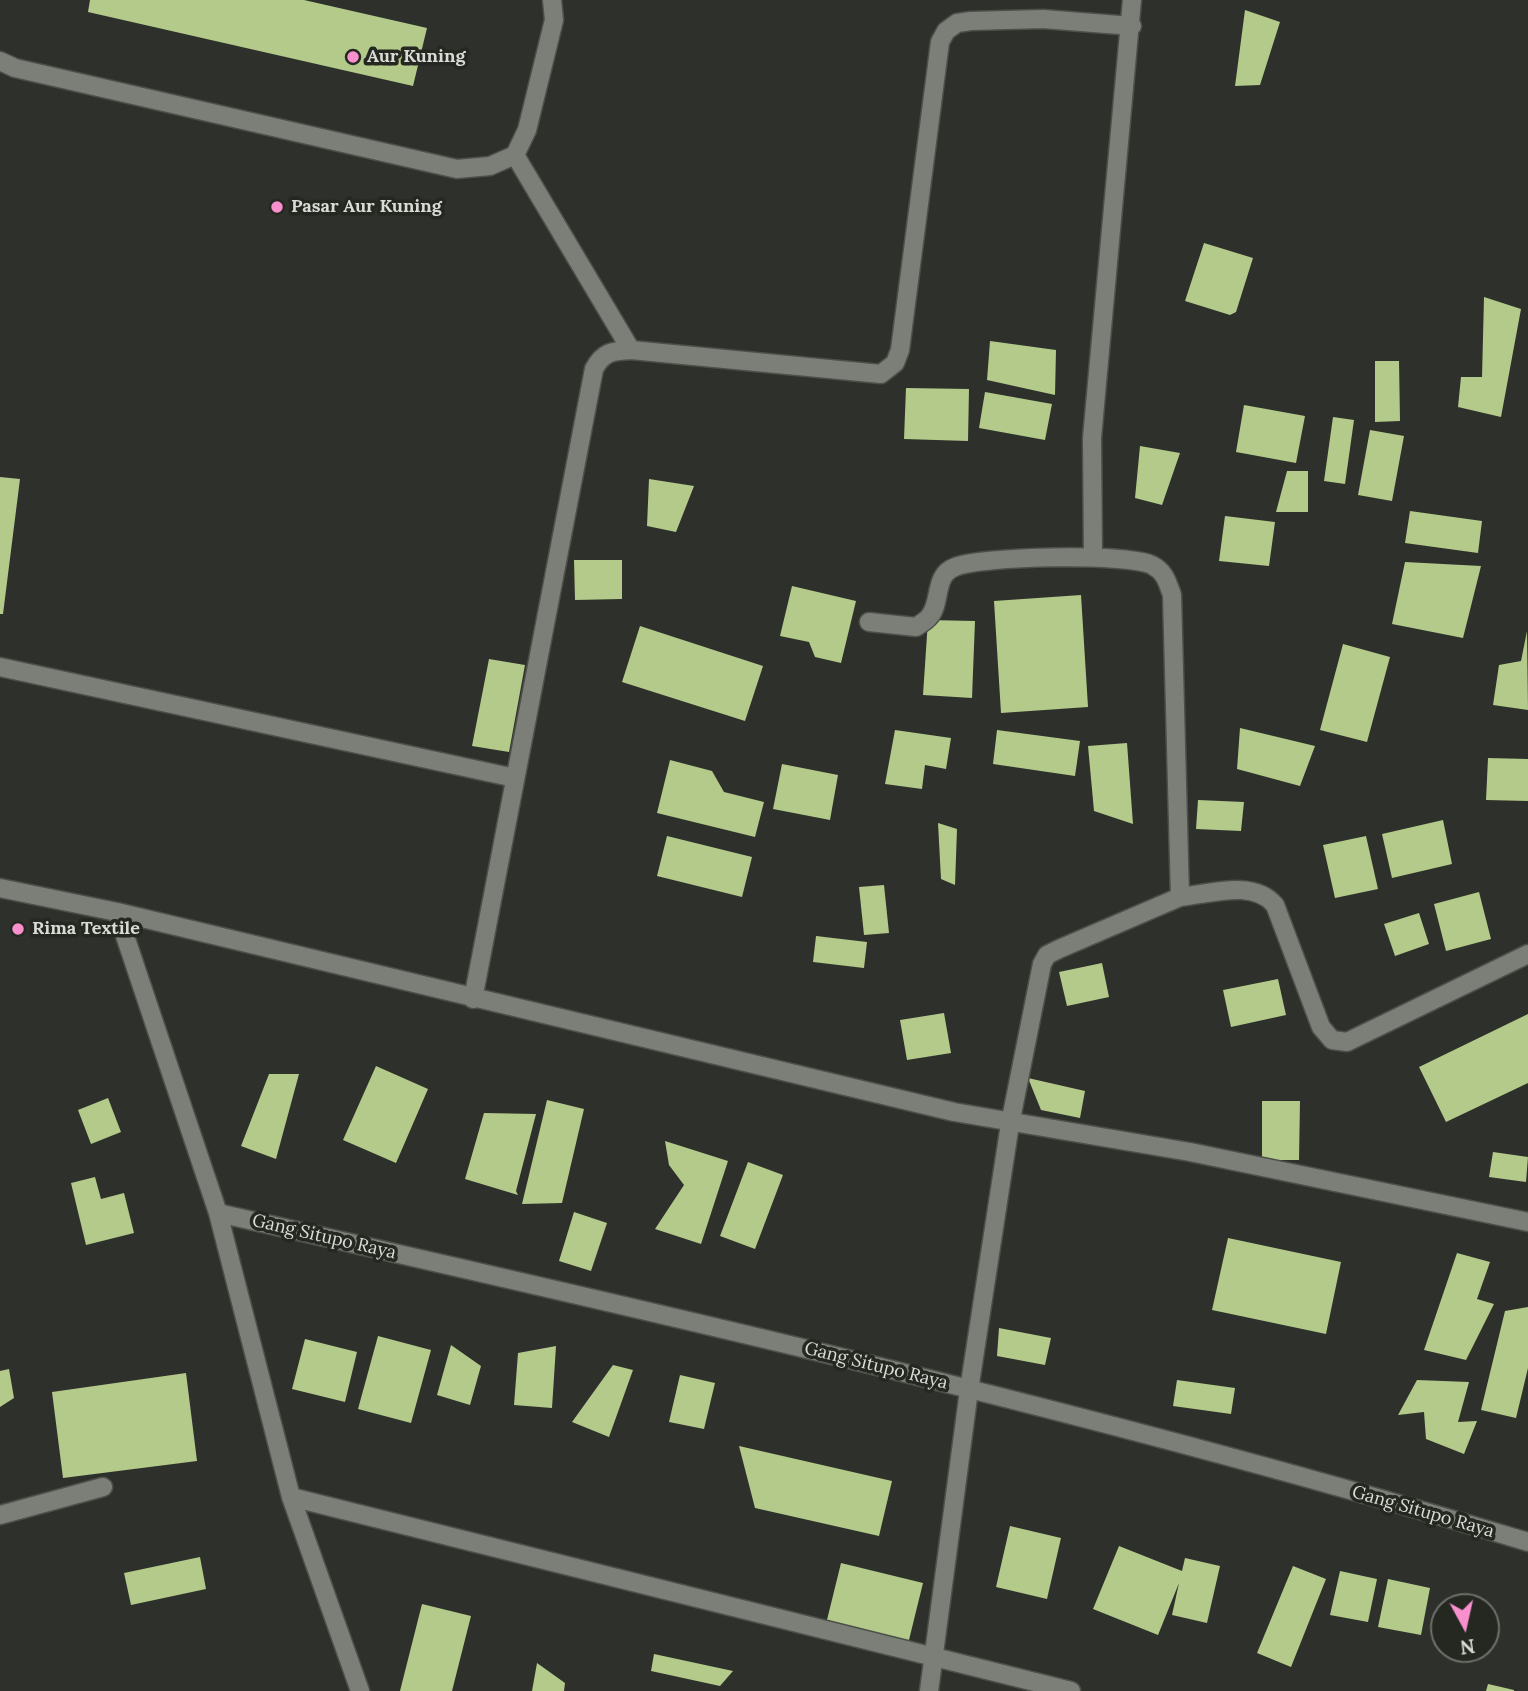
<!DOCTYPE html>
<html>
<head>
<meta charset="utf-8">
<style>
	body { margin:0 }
	#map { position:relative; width:1528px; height:1691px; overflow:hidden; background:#2e312b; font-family:Lora,serif }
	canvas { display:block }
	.north { position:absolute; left:1430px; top:1593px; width:70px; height:70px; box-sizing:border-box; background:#252721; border:2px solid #6d6f6a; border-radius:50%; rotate:172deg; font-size:19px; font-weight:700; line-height:28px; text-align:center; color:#d9dbd7 }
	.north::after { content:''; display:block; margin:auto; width:24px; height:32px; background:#f790cd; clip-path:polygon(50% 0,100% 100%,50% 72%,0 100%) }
</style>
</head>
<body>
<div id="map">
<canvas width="1528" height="1691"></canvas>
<div class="north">N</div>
</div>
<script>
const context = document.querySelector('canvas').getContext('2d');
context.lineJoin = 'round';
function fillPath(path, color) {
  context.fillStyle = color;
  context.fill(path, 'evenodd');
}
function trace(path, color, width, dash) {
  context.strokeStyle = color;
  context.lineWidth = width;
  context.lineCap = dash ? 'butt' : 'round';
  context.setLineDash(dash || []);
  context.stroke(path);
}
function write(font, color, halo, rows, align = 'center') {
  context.font = font + ' Lora,serif';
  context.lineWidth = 7;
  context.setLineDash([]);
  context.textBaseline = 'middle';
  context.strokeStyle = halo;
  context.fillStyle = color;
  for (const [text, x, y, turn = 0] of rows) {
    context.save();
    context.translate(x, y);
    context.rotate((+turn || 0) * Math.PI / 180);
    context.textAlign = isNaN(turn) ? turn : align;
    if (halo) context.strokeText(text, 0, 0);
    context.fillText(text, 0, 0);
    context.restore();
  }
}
fillPath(new Path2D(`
	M90 0H304L427 28 413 86 88 12Z
	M1245 10 1280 22 1260 85 1235 86Z
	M1204 243 1253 258 1236 312 1230 315 1185 301Z
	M1484 297 1521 309 1501 417 1458 407 1461 377H1482Z
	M990 341 1056 350 1055 395 987 380Z
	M1375 361H1399L1400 421 1375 422Z
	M906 388 969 389 968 441 904 439Z
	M985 392 1052 404 1045 440 979 428Z
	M1244 405 1305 416 1296 463 1236 452Z
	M1333 417 1354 420 1345 484 1324 481Z
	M1370 430 1404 436 1392 501 1358 495Z
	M1140 446 1180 453 1162 505 1135 498Z
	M1287 471H1308V512H1276Z
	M0 477 20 479 3 614H0Z
	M649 479 694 486 676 532 647 526Z
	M1410 511 1482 521 1478 553 1405 543Z
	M1225 516 1275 522 1269 566 1219 561Z
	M574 560H622V599L575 600Z
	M1405 562 1481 566 1463 638 1392 624Z
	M792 586 856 601 841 663 815 657 809 642 780 636Z
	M1081 595 1088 707 1001 713 994 601Z
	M928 620 975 621 972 698 923 695Z
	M640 626 763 666 745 721 622 682Z
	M1527 631 1528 710 1493 705 1499 665 1521 661Z
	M1343 644 1390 657 1367 742 1320 730Z
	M489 659 525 665 509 752 472 746Z
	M1240 728 1315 746 1300 786 1237 769Z
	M895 730 951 738 946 769 925 765 922 789 885 784Z
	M997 730 1080 741 1075 776 993 764Z
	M1127 743 1133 824 1094 811 1088 746Z
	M1488 758 1528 759V801L1486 800Z
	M670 760 712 771 724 792 764 802 755 837 657 813Z
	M782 764 838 775 830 820 773 809Z
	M1198 800 1244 802 1241 831 1196 829Z
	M1443 820 1452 864 1392 878 1382 834Z
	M938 823 957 829 955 885 941 879Z
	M667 836 752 857 742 897 657 876Z
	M1366 836 1378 889 1335 898 1323 845Z
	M884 885 889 933 864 935 859 887Z
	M1479 892 1491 939 1446 951 1434 904Z
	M1419 913 1429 944 1395 956 1384 924Z
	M816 936 867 942 864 968 813 962Z
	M1102 963 1109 997 1067 1006 1059 972Z
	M1278 979 1286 1015 1231 1027 1223 990Z
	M944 1013 951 1053 907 1060 900 1020Z
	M1528 1014V1083L1446 1122 1419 1067Z
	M376 1066 428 1089 396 1163 343 1140Z
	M269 1074H299L276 1159 241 1146Z
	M1028 1078 1085 1091 1080 1118 1041 1110Z
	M108 1098 121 1132 91 1144 78 1110Z
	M547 1100 584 1109 562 1203 522 1204Z
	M1262 1101H1300L1299 1160H1262Z
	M484 1113 536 1114 516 1191 518 1195 465 1179Z
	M665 1141 728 1161 701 1244 655 1229 684 1185 669 1165Z
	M1493 1152 1528 1157 1526 1182 1489 1177Z
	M748 1162 783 1175 755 1249 720 1236Z
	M95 1177 101 1199 124 1193 134 1233 86 1245 71 1183Z
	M574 1212 607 1223 591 1271 559 1261Z
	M1228 1238 1341 1262 1326 1334 1212 1310Z
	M1457 1253 1490 1262 1477 1299 1494 1304 1466 1360 1424 1350Z
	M1528 1307V1368L1516 1418 1481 1410 1505 1311Z
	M999 1328 1051 1338 1045 1365 997 1356Z
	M378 1336 431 1350 411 1423 358 1409Z
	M305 1339 357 1352 345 1402 292 1389Z
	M451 1345 481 1366 470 1405 437 1395Z
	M556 1346 552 1408 514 1405 518 1353Z
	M613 1365 633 1370 609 1437 572 1422Z
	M9 1369 14 1398 0 1407V1371Z
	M186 1373 197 1461 63 1478 52 1392Z
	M680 1375 715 1383 704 1429 669 1422Z
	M1177 1380 1235 1388 1231 1414 1173 1406Z
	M1417 1380 1469 1382 1458 1422 1477 1421 1464 1454 1426 1439 1424 1412 1398 1415Z
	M739 1446 892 1481 879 1536 755 1508Z
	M1010 1526 1061 1538 1047 1599 996 1587Z
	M1119 1546 1182 1571 1185 1558 1220 1566 1207 1623 1172 1615 1179 1583 1158 1635 1093 1609Z
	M200 1557 206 1589 131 1605 124 1573Z
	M841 1563 923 1583 908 1644 826 1624Z
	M1293 1566 1326 1579 1291 1667 1257 1653Z
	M1340 1571 1377 1579 1368 1622 1330 1615Z
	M1388 1579 1430 1588 1421 1635 1378 1627Z
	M422 1604 471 1616 452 1691H400Z
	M654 1654 733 1671 720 1686 651 1671Z
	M537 1663 565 1683 564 1691H532Z
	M1488 1684 1514 1690V1691H1486Z`), '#b3ca8a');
const minor = new Path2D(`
	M0 61 15 68 457 169 490 166 515 155 527 130 554 20 552 0
	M515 155 631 350
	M1093 557 1092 438 1132 0
	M869 622 916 627C920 624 926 621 929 617 942 603 933 575 955 567 980 556 1127 553 1152 565 1165 572 1167 581 1172 595L1180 897 1059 949 1047 955 1042 964 1010 1124 969 1390 929 1691
	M0 667 515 778
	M0 888 117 912 954 1112 1190 1152 1528 1222
	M1180 897C1211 894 1253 879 1275 905L1321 1027 1332 1040 1347 1042 1528 954
	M117 912 218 1213C657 1312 1097 1412 1528 1542
	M473 999 594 369C603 352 612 351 631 350L881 374 895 363 900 350 940 42 946 31 957 23 971 21 1043 19 1132 26
	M218 1213 291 1497 360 1691
	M291 1497 1071 1691
	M0 1515 103 1487`);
trace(minor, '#4d4f4a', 21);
trace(minor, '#7c7f78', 18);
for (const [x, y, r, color] of [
	[353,57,7,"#f790cd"],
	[277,207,7,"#f790cd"],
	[18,929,7,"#f790cd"]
]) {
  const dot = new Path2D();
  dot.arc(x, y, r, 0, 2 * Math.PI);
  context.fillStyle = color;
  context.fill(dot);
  trace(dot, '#252721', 2.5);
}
write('bold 18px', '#d9dbd7', '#252721', [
	["Aur Kuning",367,57],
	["Pasar Aur Kuning",291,207],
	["Rima Textile",32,929]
], 'left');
write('18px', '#d9dbd7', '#252721', [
	["Gang Situpo Raya",324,1237,13],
	["Gang Situpo Raya",876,1366,14],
	["Gang Situpo Raya",1423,1512,16]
]);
</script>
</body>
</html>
